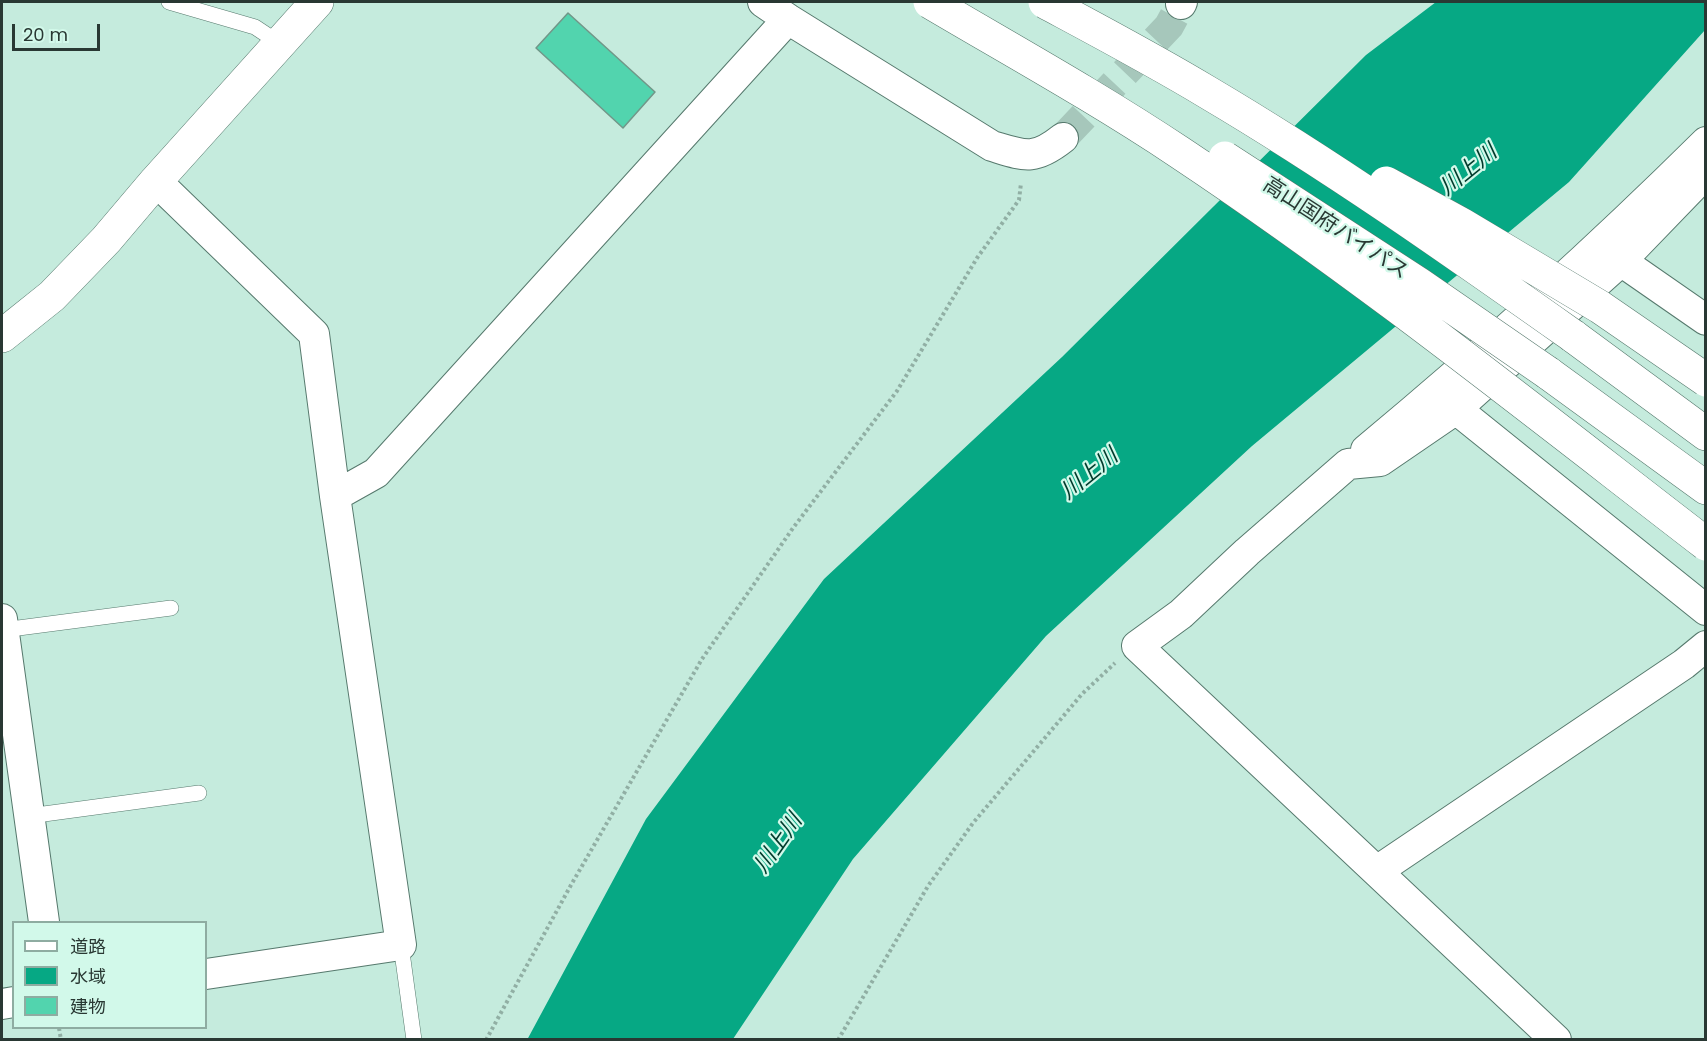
<!DOCTYPE html>
<html>
<head>
<meta charset="utf-8">
<style>
	body { margin:0 }
	#map { position:relative; width:1707px; height:1041px; overflow:hidden; background:#c5ebdd; font-family:Poppins,"Noto Sans JP",sans-serif }
	canvas { display:block }
	.frame { position:absolute; inset:0; border:3px solid #293833; pointer-events:none }
	.legend { position:absolute; left:12px; top:921px; width:195px; height:108px; box-sizing:border-box; background:#d2f9ea; border:2px solid #8eaca1; margin:0; padding:8px 10px; list-style:none; font-size:18px; color:#293833 }
	.legend li { display:flex; align-items:center; gap:12px; height:30px }
	.legend b { width:30px; border:2px solid #8eaca1 }
	.scale { position:absolute; left:12px; top:24px; width:88px; height:27px; box-sizing:border-box; border:3px solid #293833; border-top:0; padding-left:8px; font-size:18px; line-height:21px; white-space:nowrap; color:#293833; -webkit-text-stroke:4px #d2f9ea; paint-order:stroke }
</style>
</head>
<body>
<div id="map">
<canvas width="1707" height="1041"></canvas>
<div class="frame"></div>
<ul class="legend">
<li><b style="height:8px;background:#fff"></b>道路</li>
<li><b style="height:16px;background:#06a884"></b>水域</li>
<li><b style="height:16px;background:#52d4ae"></b>建物</li>
</ul>
<div class="scale">20 m</div>
</div>
<script>
const context = document.querySelector('canvas').getContext('2d');
context.lineJoin = 'round';
function fillPath(path, color) {
  context.fillStyle = color;
  context.fill(path, 'evenodd');
}
function trace(path, color, width, dash) {
  context.strokeStyle = color;
  context.lineWidth = width;
  context.lineCap = dash ? 'butt' : 'round';
  context.setLineDash(dash || []);
  context.stroke(path);
}
function write(font, color, halo, rows, align = 'center') {
  context.font = font + ' Poppins,"Noto Sans JP",sans-serif';
  context.lineWidth = 4.5;
  context.setLineDash([]);
  context.textBaseline = 'middle';
  context.strokeStyle = halo;
  context.fillStyle = color;
  for (const [text, x, y, turn = 0] of rows) {
    context.save();
    context.translate(x, y);
    context.rotate((+turn || 0) * Math.PI / 180);
    context.textAlign = isNaN(turn) ? turn : align;
    if (halo) context.strokeText(text, 0, 0);
    context.fillText(text, 0, 0);
    context.restore();
  }
}
fillPath(new Path2D(`
	M1436 2H1705V30L1569 182 1252 446 1046 636 853 859 733 1039 527 1040 646 819 824 579 1062 357 1366 55Z`), '#06a884');
const building = new Path2D(`
	M568 13 655 92 623 128 536 48Z`);
fillPath(building, '#52d4ae');
trace(building, '#719688', 1.5);
trace(new Path2D(`
	M1063 138 1169 26 1181 4`), '#a6c7bb', 30, [30, 15]);
const lane = new Path2D(`
	M169 2 255 27 279 43
	M3 630 171 608
	M29 816 199 793
	M401 945 414 1040`);
const street = new Path2D(`
	M763 2 788 19 992 146C1025 156 1034 161 1063 138
	M1181 4 1182 2
	M156 181 314 334 335 496 401 945 206 974
	M1621 261 1706 173
	M1706 320 1621 261 1456 409 1706 610
	M1456 409 1380 461 1348 464 1247 552 1181 614 1137 646 1556 1040
	M1366 450C1484 352 1597 250 1706 142
	M335 496 376 473 788 19
	M2 619 44 922
	M1377 871 1684 664 1706 646
	M2 1004 14 1002`);
const secondary = new Path2D(`
	M2 336 52 296 106 240 156 181 317 2`);
const highway = new Path2D(`
	M1573 336 1706 434
	M1548 373 1706 488`);
trace(lane, '#56796d', 16);
trace(street, '#56796d', 32);
trace(secondary, '#56796d', 34);
trace(highway, '#56796d', 34);
trace(new Path2D(`
	M59 1028 61 1040
	M486 1040 571 885 702 659 793 528 897 391 977 258 1019 200 1021 183
	M838 1040 928 886 973 823 1082 694 1115 663`), '#91afa4', 4, [3, 3]);
trace(lane, '#fff', 15);
trace(street, '#fff', 30);
trace(secondary, '#fff', 33);
trace(highway, '#fff', 33);
const highwayBridge = new Path2D(`
	M930 2C1013 51 1098 98 1179 152 1361 273 1532 410 1706 544
	M1045 2C1099 31 1154 60 1207 92 1334 167 1454 252 1573 336
	M1225 158 1419 284 1548 373
	M1386 183 1461 224 1600 307 1706 380`);
trace(highwayBridge, '#56796d', 34, []);
trace(highwayBridge, '#fff', 33);
write('21px', '#293833', '#d2f9ea', [
	["高山国府バイパス",1335,229,33]
]);
write('italic 22px', '#003a2c', '#d2f9ea', [
	["川上川",1469,171,-39],
	["川上川",1090,475,-39],
	["川上川",779,844,-55]
]);
</script>
</body>
</html>
